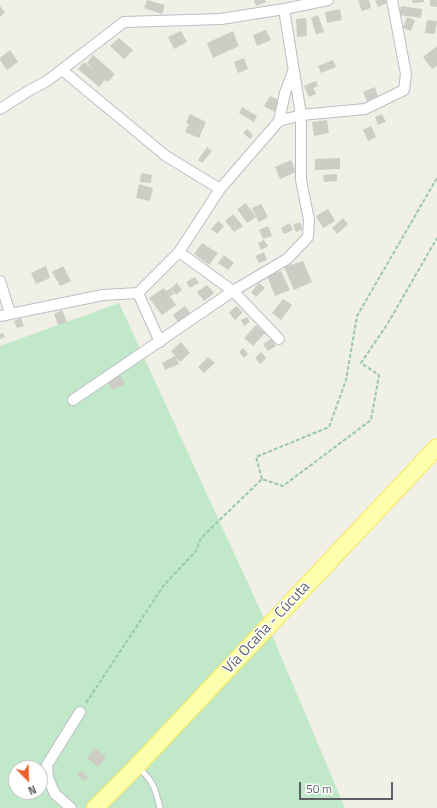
<!DOCTYPE html>
<html>
<head>
<meta charset="utf-8">
<style>
	body { margin:0 }
	#map { position:relative; width:437px; height:808px; overflow:hidden; background:#f0f0e6; font-family:"Titillium Web",sans-serif }
	canvas { display:block }
	.north { position:absolute; left:8px; top:760px; width:40px; height:40px; box-sizing:border-box; background:#fff; border:1px solid #bebfc2; border-radius:50%; rotate:157deg; font-size:11px; font-weight:700; line-height:16px; text-align:center; color:#5d5f67 }
	.north::after { content:''; display:block; margin:auto; width:14px; height:18px; background:#f1602b; clip-path:polygon(50% 0,100% 100%,50% 72%,0 100%) }
	.scale { position:absolute; left:299px; top:782px; width:94px; height:18px; box-sizing:border-box; border:2px solid #5d5f67; border-top:0; padding-left:5px; font-size:12px; line-height:14px; white-space:nowrap; color:#5d5f67; -webkit-text-stroke:3px #fff; paint-order:stroke }
</style>
</head>
<body>
<div id="map">
<canvas width="437" height="808"></canvas>
<div class="north">N</div>
<div class="scale">50 m</div>
</div>
<script>
const context = document.querySelector('canvas').getContext('2d');
context.lineJoin = 'round';
function fillPath(path, color) {
  context.fillStyle = color;
  context.fill(path, 'evenodd');
}
function trace(path, color, width, dash) {
  context.strokeStyle = color;
  context.lineWidth = width;
  context.lineCap = dash ? 'butt' : 'round';
  context.setLineDash(dash || []);
  context.stroke(path);
}
function write(font, color, halo, rows, align = 'center') {
  context.font = font + ' "Titillium Web",sans-serif';
  context.lineWidth = 3;
  context.setLineDash([]);
  context.textBaseline = 'middle';
  context.strokeStyle = halo;
  context.fillStyle = color;
  for (const [text, x, y, turn = 0] of rows) {
    context.save();
    context.translate(x, y);
    context.rotate((+turn || 0) * Math.PI / 180);
    context.textAlign = isNaN(turn) ? turn : align;
    if (halo) context.strokeText(text, 0, 0);
    context.fillText(text, 0, 0);
    context.restore();
  }
}
fillPath(new Path2D(`
	M119 303 275 642 345 808H0V346ZM16 768H40V792H16Z`), '#c1e8c9');
fillPath(new Path2D(`
	M147 0 165 5 162 14 144 8Z
	M254 0H265L266 2 256 6Z
	M361 0H369L371 8 362 11 358 1Z
	M375 0H386L387 3 378 7Z
	M412 0H424V2L413 3Z
	M430 0H437V7L430 6Z
	M0 6 5 12 0 17Z
	M401 6 422 9 421 18 399 15Z
	M340 9 342 20 327 23 325 12Z
	M318 15 324 32 316 34 311 18Z
	M407 17 415 20 411 31 403 28Z
	M306 18 307 36 297 37 296 19Z
	M427 20 437 21 435 34 425 33Z
	M266 30 271 40 257 46 253 35Z
	M181 31 187 42 174 49 168 37Z
	M233 31 239 46 213 58 207 43Z
	M119 38 133 50 124 59 110 46Z
	M437 46V66L432 69 423 57Z
	M10 50 18 62 7 70 0 60V58Z
	M93 55 115 74 108 82 105 80 99 87 78 69 84 62 95 71 87 63Z
	M244 58 248 69 238 73 234 62Z
	M333 60 336 67 321 73 318 66Z
	M316 81 318 86 313 88 316 94 309 97 304 86Z
	M375 87 378 96 367 101 363 92Z
	M270 96 281 101 275 112 264 106Z
	M242 107 257 116 254 122 239 113Z
	M190 114 206 122 199 138 185 132 189 124 186 123Z
	M382 114 386 122 378 125 375 117Z
	M327 120 329 133 314 136 312 122Z
	M371 126 376 137 368 141 363 130Z
	M247 129 253 135 250 139 243 133Z
	M207 147 212 151 202 163 198 160Z
	M340 158V169L315 170V159Z
	M291 160 296 172 280 179 275 167Z
	M141 173 152 175 151 183 140 182Z
	M337 174V181L324 182 323 175Z
	M139 184 153 188 150 201 136 198Z
	M246 203 256 217 247 223 237 209Z
	M261 204 268 217 259 222 252 208Z
	M328 209 335 221 323 228 316 216Z
	M233 214 243 226 234 232 225 221Z
	M343 218 348 224 337 234 332 228Z
	M218 221 224 226 217 234 211 229Z
	M300 222 303 229 296 232 293 225Z
	M290 223 293 230 284 234 281 228Z
	M268 226 272 236 263 239 259 230Z
	M264 240 268 246 261 250 258 243Z
	M202 243 218 253 209 265 194 254Z
	M264 252 267 260 259 263 255 256Z
	M224 255 234 263 228 270 218 263Z
	M303 261 312 282 294 290 284 267Z
	M46 266 50 278 36 284 31 273Z
	M63 266 71 281 60 286 52 272Z
	M281 271 290 290 275 296 267 276Z
	M195 277 199 283 190 288 186 282Z
	M177 283 182 290 176 295 171 288Z
	M259 283 265 288 256 297 251 292Z
	M207 285 214 293 204 301 197 292Z
	M164 288 176 305 162 315 149 298Z
	M171 288 174 294 170 296 166 291Z
	M283 299 292 305 281 320 272 313Z
	M185 306 190 313 178 322 173 315Z
	M236 306 243 312 235 320 229 313Z
	M62 310 67 322 58 325 54 314Z
	M247 317 250 322 244 326 241 320Z
	M21 318 24 326 17 328 14 321Z
	M256 325 265 333 253 346 244 338Z
	M3 333 5 337 0 339V334Z
	M271 339 276 346 268 351 263 344Z
	M181 342 190 353 180 362 171 351Z
	M243 348 248 354 244 358 239 352Z
	M261 352 266 358 260 364 255 358Z
	M175 356 179 364 165 370 162 363Z
	M208 357 215 363 204 373 198 367Z
	M119 373 125 384 112 390 107 379Z
	M95 748 106 757 98 767 87 758Z
	M82 771 88 777 83 781 77 774Z`), '#cdccc5');
const service = new Path2D(`
	M138 768C153 779 156 791 160 808`);
const minor = new Path2D(`
	M62 70 166 156 220 189
	M0 109 30 90 47 81 124 22 221 19 284 9 328 0
	M279 121 301 115 365 109 404 90 406 74 392 0
	M179 252 233 291 279 339
	M0 281 10 313
	M138 293 160 342
	M0 316 103 295 138 293 179 252 220 189 279 121 285 93 293 72
	M73 400 233 291 287 259 308 237 309 220 301 180V115L284 9
	M71 808 55 794 48 778 47 765 80 712`);
const primary = new Path2D(`
	M95 808 136 767 437 447`);
trace(service, '#bdbec5', 7);
trace(minor, '#bdbec5', 12);
trace(primary, '#f8e957', 18);
trace(new Path2D(`
	M262 479 256 457 329 427 346 380 357 316 437 178
	M86 703 164 585 196 551 201 538 262 479 283 486 371 420 379 375 361 363 388 323 437 238`), '#99c7af', 2, [4, 2]);
trace(service, '#fff', 5);
trace(minor, '#fff', 10);
trace(primary, '#fdffac', 16);
write('15px', '#5d5f67', '#fff', [
	["Vía Ocaña - Cúcuta",267,628,-47]
]);
</script>
</body>
</html>
